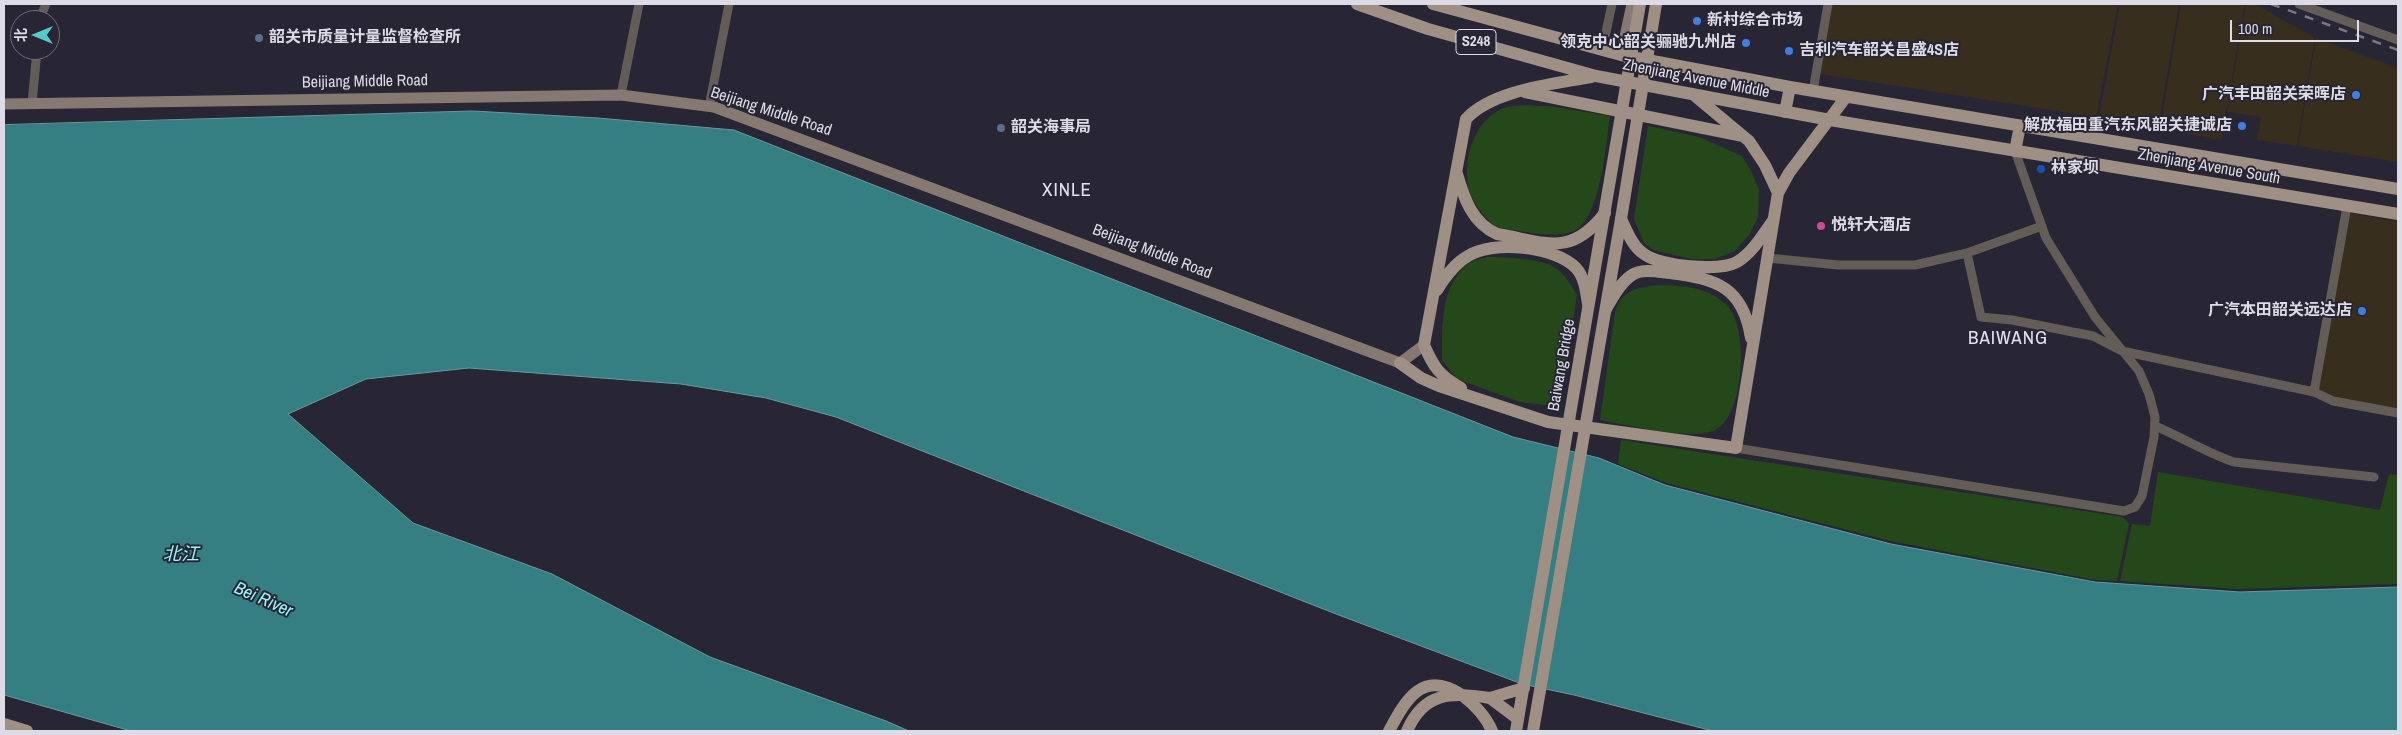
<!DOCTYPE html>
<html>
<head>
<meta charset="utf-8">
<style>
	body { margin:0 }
	#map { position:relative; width:2402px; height:735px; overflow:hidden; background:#282534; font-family:"Archivo Narrow","Noto Sans SC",sans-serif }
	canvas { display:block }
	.frame { position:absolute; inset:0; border:5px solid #dddbe5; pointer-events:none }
	.north { position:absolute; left:10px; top:10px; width:50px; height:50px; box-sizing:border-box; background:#282534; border:1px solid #706e7b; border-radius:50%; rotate:270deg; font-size:14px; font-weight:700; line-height:20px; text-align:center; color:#dddbe5 }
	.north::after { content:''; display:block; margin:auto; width:18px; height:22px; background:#54cdc8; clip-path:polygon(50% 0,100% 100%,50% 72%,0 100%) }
	.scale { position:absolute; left:2230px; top:20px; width:129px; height:22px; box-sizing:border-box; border:2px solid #dddbe5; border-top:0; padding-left:6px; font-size:15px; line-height:18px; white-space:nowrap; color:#dddbe5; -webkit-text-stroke:4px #282534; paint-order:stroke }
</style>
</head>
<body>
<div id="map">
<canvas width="2402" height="735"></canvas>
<div class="frame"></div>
<div class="north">北</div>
<div class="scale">100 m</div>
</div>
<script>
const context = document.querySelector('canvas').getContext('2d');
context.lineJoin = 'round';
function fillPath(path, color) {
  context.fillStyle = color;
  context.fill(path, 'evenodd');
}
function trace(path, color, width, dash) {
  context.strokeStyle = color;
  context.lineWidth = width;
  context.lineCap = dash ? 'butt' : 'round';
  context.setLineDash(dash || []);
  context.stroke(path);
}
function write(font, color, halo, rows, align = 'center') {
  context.font = font + ' "Archivo Narrow","Noto Sans SC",sans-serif';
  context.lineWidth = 4;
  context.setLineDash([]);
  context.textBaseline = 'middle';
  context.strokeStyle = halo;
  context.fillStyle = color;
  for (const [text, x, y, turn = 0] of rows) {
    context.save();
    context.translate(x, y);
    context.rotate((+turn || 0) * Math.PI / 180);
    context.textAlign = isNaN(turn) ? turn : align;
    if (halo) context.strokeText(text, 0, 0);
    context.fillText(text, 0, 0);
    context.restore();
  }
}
fillPath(new Path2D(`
	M1832 4H2118L2096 117 1820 74Z
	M2120 4H2179L2158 128 2099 118Z
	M2181 4H2245L2221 140 2160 129Z
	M2246 4H2255L2315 38 2297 146 2257 140 2261 117 2227 112Z
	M2316 38 2398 68V162L2298 146Z
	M2348 213 2398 222V411L2334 399 2316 390Z`), '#382e1e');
fillPath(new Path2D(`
	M1549 106 1610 116C1606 142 1601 224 1571 232 1548 239 1518 230 1495 227 1485 217 1475 206 1470 193 1461 163 1473 121 1502 109 1515 103 1535 106 1549 106Z
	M1648 126 1699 137 1742 156 1751 171 1759 189 1758 218 1749 235 1735 251 1715 259H1691L1654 250 1644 243 1634 219Z
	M1487 257C1504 257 1540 258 1554 267 1564 273 1571 285 1577 295L1560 407 1520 402 1457 379 1442 360C1442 327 1440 285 1469 263 1474 260 1482 259 1487 257Z
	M1658 285C1683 286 1709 286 1728 307 1749 329 1745 419 1713 431 1690 440 1626 425 1600 420L1615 312C1623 289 1636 288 1658 285Z
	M1621 440 2123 517 2129 524 2117 581 2095 580 1890 541 1666 483 1618 464Z
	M2158 472 2380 510 2389 474 2398 475V584L2238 589 2120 581 2132 524 2150 526Z`), '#25481a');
const water = new Path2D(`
	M473 111 598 118 734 130 1513 437 1599 458 1665 485 1891 544 2095 582 2240 592 2398 587V731H1713L1574 695 1522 684 1336 614 836 417 766 398 681 384 469 368 366 379 288 414 413 523 552 574 710 657 886 721 909 731H131L4 695V125Z`);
fillPath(water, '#357e82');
trace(water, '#679aa0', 1);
trace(new Path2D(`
	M2299 4 2398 40
	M39 20 46 4
	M1602 51 1612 4
	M1813 91 1828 4
	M621 95 639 4
	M32 104 37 50
	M709 107 729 4
	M1967 253 1981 317 2012 320 2093 336 2122 351 2314 392 2333 401 2398 413
	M1768 258 1838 265H1915L1967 253 2042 226
	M2314 392 2347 206
	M2155 426C2182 437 2206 453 2234 462L2374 477
	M1736 448 2124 511 2135 507 2142 496 2154 437 2155 417 2149 394 2139 371 2095 317 2046 238 2015 151`), '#645c57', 9);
trace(new Path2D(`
	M1621 55 1632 4
	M4 104 621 95 714 107 1400 363 1424 345`), '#857972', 11);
trace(new Path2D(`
	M1357 4 1428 29 1596 76 1830 120 2398 214
	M1433 4 1621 55 1790 87 2398 189
	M1525 92 1743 136
	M1695 96 1749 141 1765 165 1778 193
	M1785 112 1790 87
	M2015 151 2020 126
	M1457 174C1464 198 1472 223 1497 234 1546 242 1570 258 1605 213
	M1621 219C1627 231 1632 246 1644 254 1660 266 1719 272 1737 262 1752 253 1762 236 1772 222
	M1437 290C1445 277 1454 264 1468 256 1493 240 1555 246 1576 268 1585 278 1586 292 1588 304
	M1606 309C1613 297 1620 283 1632 275 1642 268 1659 272 1670 273 1717 279 1743 287 1751 338
	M1400 363 1421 378 1439 386 1548 422 1736 448 1778 193 1789 173 1846 97
	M1461 388C1439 375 1434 368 1424 345L1466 119C1492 90 1554 84 1591 77
	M1490 698 1518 719
	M1490 698 1524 688
	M4 724 27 731
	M1389 731C1406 699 1423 669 1462 695 1475 705 1486 716 1492 731`), '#9f9086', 12);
trace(new Path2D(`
	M2271 4 2398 50`), '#7a7884', 2.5, [9, 9]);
trace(new Path2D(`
	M1407 731C1424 691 1453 692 1490 698
	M1516 731 1640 4
	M1533 731 1621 219 1656 4`), '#9f9086', 12);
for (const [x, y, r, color] of [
	[1697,21,5,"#3f7fe0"],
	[259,38,5,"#5c6f8a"],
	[1746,43,5,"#3f7fe0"],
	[1789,51,5,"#3f7fe0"],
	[2356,95,5,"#3f7fe0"],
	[2242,126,5,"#3f7fe0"],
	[1001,128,5,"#5c6f8a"],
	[2041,169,5,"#1a4fb4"],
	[1821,226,5,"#d1479c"],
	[2362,311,5,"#3f7fe0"]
]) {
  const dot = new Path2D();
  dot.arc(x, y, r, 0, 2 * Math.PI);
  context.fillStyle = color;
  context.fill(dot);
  trace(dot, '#282534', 2);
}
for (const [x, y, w] of [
	[1476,42,40]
]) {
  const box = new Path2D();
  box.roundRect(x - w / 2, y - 12.5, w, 25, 4);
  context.fillStyle = '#282534';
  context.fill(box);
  trace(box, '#dddbe5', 1);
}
write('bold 15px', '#dddbe5', null, [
	["S248",1476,42]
]);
write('bold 16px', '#dddbe5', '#282534', [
	["新村综合市场",1707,21],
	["韶关市质量计量监督检查所",269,38],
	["领克中心韶关骊驰九州店",1736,43,"right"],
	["吉利汽车韶关昌盛4S店",1799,51],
	["广汽丰田韶关荣晖店",2346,95,"right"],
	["解放福田重汽东风韶关捷诚店",2232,126,"right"],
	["韶关海事局",1011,128],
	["林家坝",2051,169],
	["悦轩大酒店",1831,226],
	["广汽本田韶关远达店",2352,311,"right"]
], 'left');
write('16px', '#dddbe5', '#282534', [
	["Zhenjiang Avenue Middle",1696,79,11],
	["Beijiang Middle Road",365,82,-1],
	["Beijiang Middle Road",771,112,18],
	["Zhenjiang Avenue South",2209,167,10],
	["Beijiang Middle Road",1152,252,21],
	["Baiwang Bridge",1562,365,-80]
]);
write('italic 18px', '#97f5fb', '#282534', [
	["北江",181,555],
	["Bei River",263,600,24]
]);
context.letterSpacing = '1px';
write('19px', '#e4e0f4', '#282534', [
	["XINLE",1067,191],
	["BAIWANG",2008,339]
]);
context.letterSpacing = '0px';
</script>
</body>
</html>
